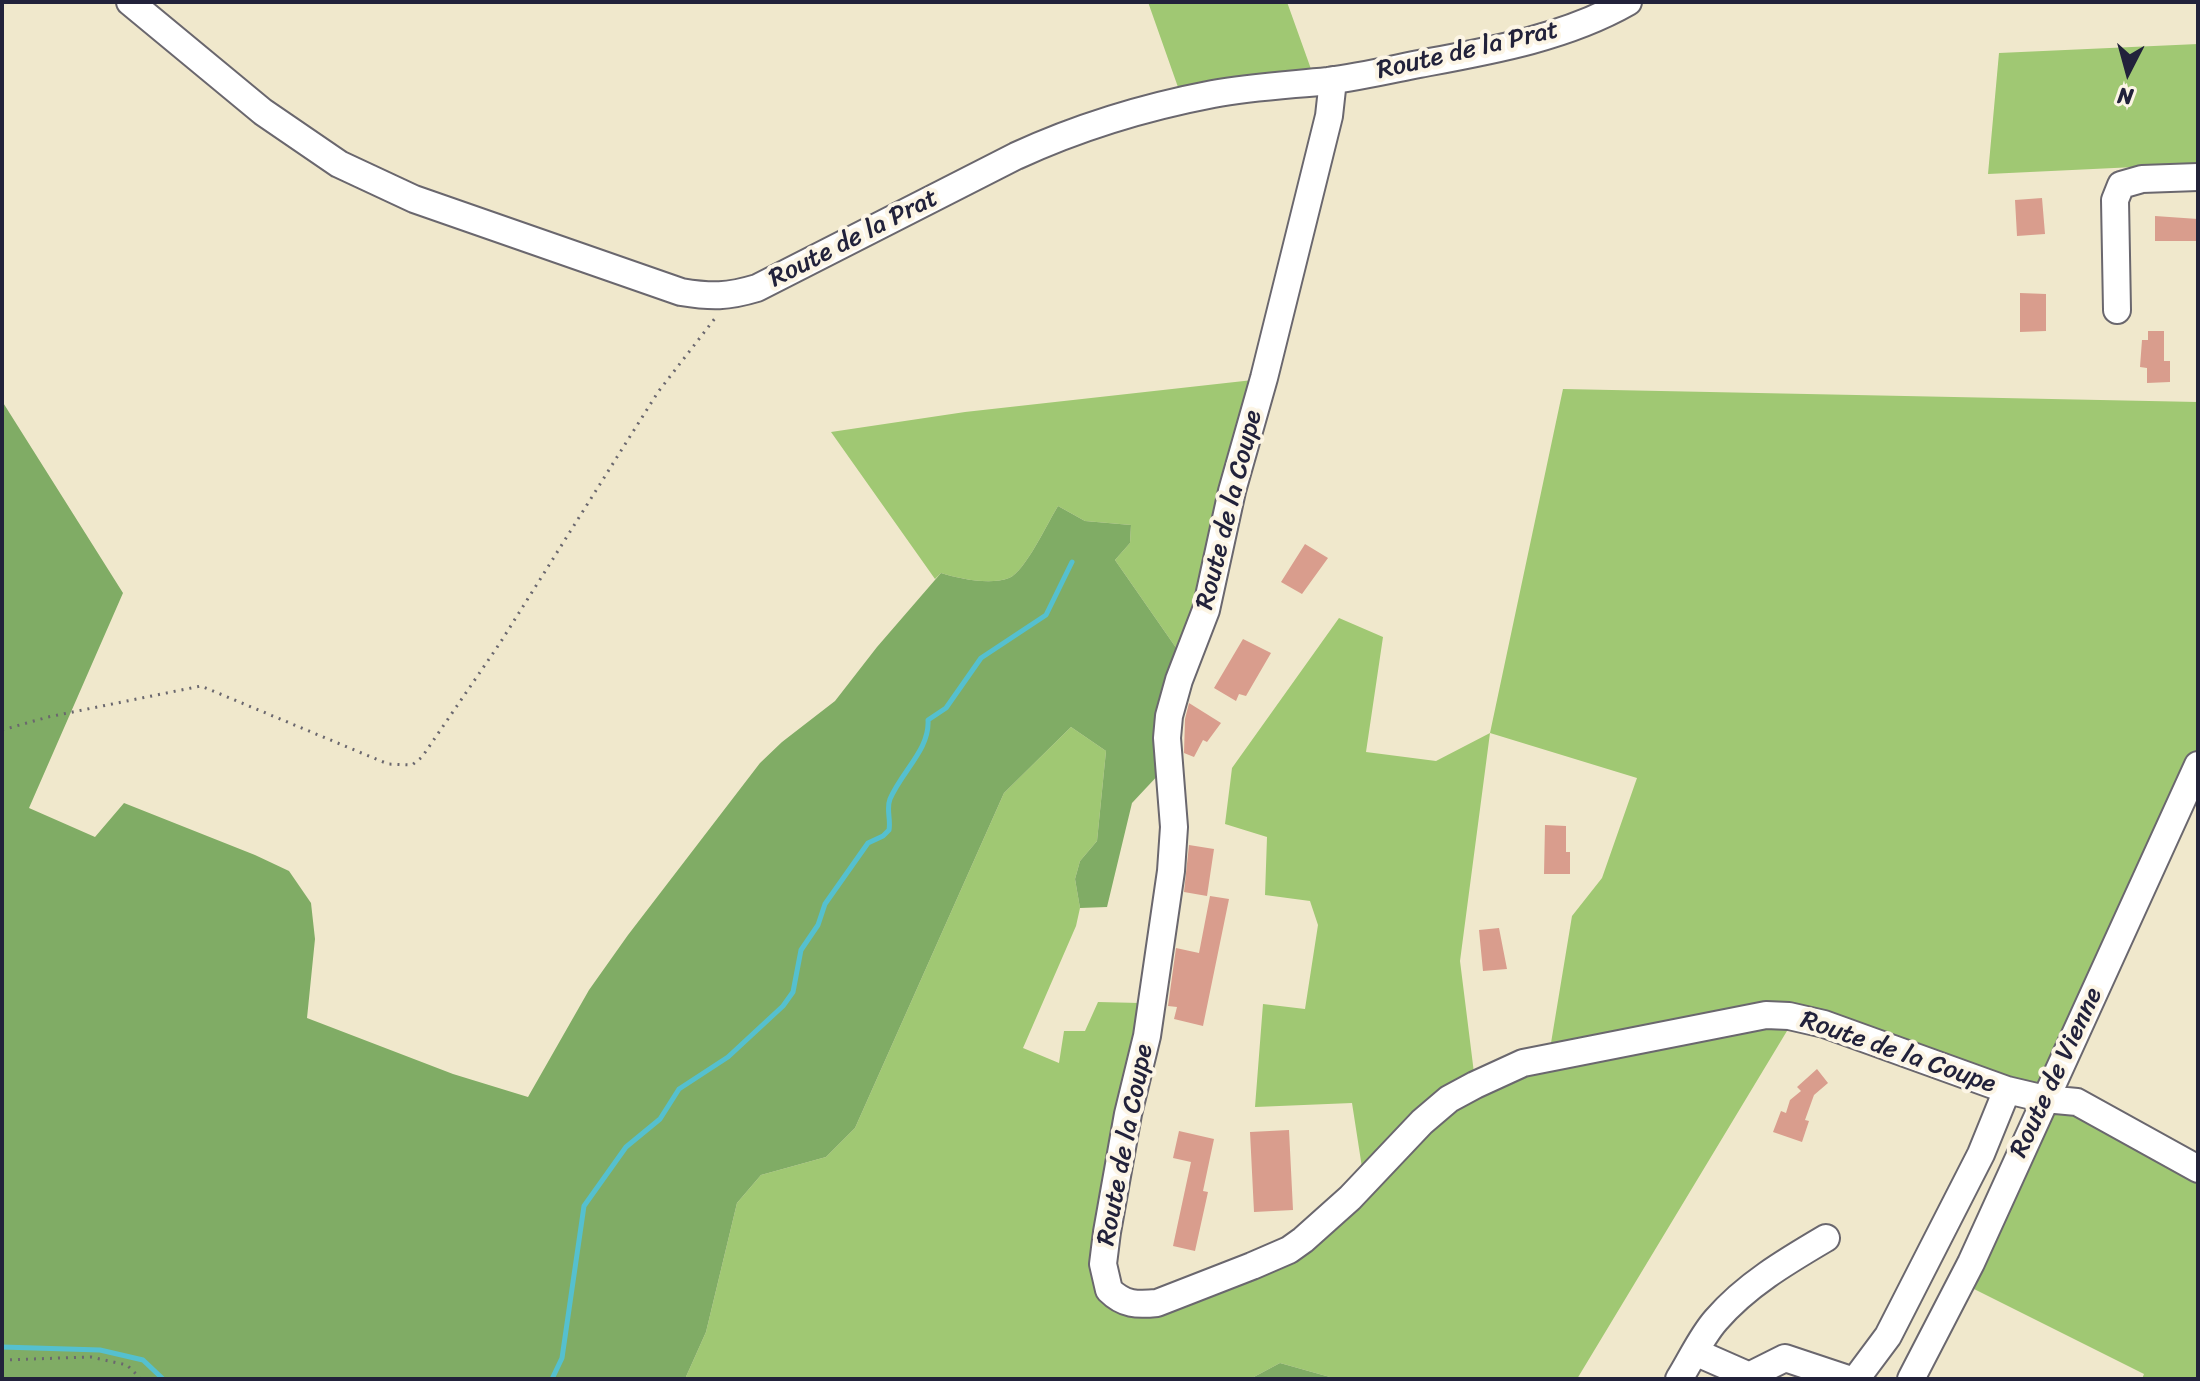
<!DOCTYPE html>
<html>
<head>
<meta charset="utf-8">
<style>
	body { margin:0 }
	#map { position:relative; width:2200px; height:1381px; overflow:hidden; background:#f0e8cc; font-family:Sriracha,sans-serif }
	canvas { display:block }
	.frame { position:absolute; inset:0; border:4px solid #22223b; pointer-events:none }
	.north { position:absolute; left:2088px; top:32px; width:80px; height:80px; -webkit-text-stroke:6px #fcf5e5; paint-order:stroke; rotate:186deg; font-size:22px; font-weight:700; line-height:32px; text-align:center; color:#22223b }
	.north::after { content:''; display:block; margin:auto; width:28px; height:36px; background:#22223b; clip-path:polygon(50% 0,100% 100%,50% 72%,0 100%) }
</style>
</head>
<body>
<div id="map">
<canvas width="2200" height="1381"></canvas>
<div class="frame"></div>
<div class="north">N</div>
</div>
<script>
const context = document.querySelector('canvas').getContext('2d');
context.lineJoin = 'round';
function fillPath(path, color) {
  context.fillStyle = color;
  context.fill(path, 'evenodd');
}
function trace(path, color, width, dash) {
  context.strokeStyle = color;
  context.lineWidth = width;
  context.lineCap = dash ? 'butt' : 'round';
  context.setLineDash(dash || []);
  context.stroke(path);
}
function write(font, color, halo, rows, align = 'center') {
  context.font = font + ' Sriracha,sans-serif';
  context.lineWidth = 8;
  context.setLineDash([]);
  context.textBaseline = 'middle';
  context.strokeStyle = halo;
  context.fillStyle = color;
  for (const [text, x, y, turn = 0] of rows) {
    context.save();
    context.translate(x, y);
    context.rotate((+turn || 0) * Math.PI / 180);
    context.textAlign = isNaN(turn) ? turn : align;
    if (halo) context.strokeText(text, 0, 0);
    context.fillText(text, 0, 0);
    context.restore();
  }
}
fillPath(new Path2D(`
	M1148 2H1287L1311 69 1179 90Z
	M2198 44V164L1988 174 1999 53Z
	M1253 380 1197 606 1179 652 1115 560 1130 543 1131 525 1085 521 1058 506C1048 522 1025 572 1009 578 991 585 959 579 941 573L935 579 831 432 965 412Z
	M1563 389 2198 402V749L2041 1089 1804 1008 1562 1045 1551 1043 1572 916 1602 878 1637 778 1490 733 1460 961 1474 1073 1363 1174 1352 1103 1255 1107 1263 1004 1305 1009 1318 925 1310 901 1265 895 1267 837 1225 824 1232 768 1339 618 1383 637 1366 752 1436 761 1490 733Z
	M1071 727 1106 751 1097 841 1080 861 1075 879 1080 908 1076 926 1023 1048 1059 1063 1064 1031H1085L1098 1002 1140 1003 1106 1304 1240 1279 1456 1103 1542 1066 1793 1021 1577 1379H1337L1280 1363 1250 1379H685L706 1332 737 1203 761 1175 826 1157 855 1128 1004 793Z
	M2057 1104 2198 1178V1379H2142L2144 1374 1970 1287Z`), '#a0c873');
fillPath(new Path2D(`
	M2 401 123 593 29 808 95 837 124 803 255 855 289 871 311 903 315 939 307 1018 453 1074 528 1097 589 990 628 935 760 763 782 742 835 701 877 647 941 573C959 579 991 585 1009 578 1025 572 1048 522 1058 506L1085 521 1131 525 1130 543 1115 560 1179 652 1162 771 1132 803 1107 907 1080 908 1075 879 1080 861 1097 841 1106 751 1071 727 1004 793 855 1128 826 1157 761 1175 737 1203 706 1332 685 1379H2Z
	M1280 1363 1337 1379H1250Z`), '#80ac65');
trace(new Path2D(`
	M2 1347 100 1350 143 1360 163 1379
	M552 1379 562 1358 584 1206 626 1147 660 1119 679 1089 728 1057 783 1006 793 992 801 950 818 925 825 904 868 843 883 836 889 830C891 819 886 809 890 799 902 771 930 749 928 720L946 708 981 658 1046 615 1072 562`), '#55c0cf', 5);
fillPath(new Path2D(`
	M2042 198 2045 234 2017 236 2015 200Z
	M2155 216 2198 219V241H2155Z
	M2020 293 2046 294V331L2020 332Z
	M2148 331H2164V361H2170V382L2147 383V368L2140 367 2142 340H2148Z
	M1305 544 1328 558 1302 594 1281 582Z
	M1243 639 1271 653 1246 696 1239 694 1236 701 1214 688Z
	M1189 703 1221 723 1207 742 1203 740 1194 757 1184 753 1185 719Z
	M1545 825 1566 826V852H1570V874H1544Z
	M1189 845 1214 849 1207 896 1184 892Z
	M1210 896 1229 899 1203 1026 1174 1019 1177 1007 1168 1006 1176 948 1199 953Z
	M1499 928 1507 969 1483 971 1479 930Z
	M1817 1069 1828 1083 1814 1095 1805 1120 1809 1121 1802 1142 1773 1132 1781 1111 1786 1113 1790 1100 1801 1091 1797 1087Z
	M1289 1130 1293 1210 1254 1212 1250 1132Z
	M1179 1131 1214 1139 1203 1191 1208 1192 1195 1251 1173 1246 1191 1162 1173 1158Z`), '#d99d8d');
const minor = new Path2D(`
	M130 2 263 112 339 164 414 199 681 292C712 297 727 297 757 288L1016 156C1079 127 1145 107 1213 94 1251 87 1290 85 1328 81 1359 77 1389 70 1419 64 1489 51 1565 38 1628 2
	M1333 80 1329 116 1264 378 1232 491 1206 610 1179 680 1169 716 1167 738 1174 827 1171 871 1147 1036 1128 1114 1107 1232 1103 1264 1109 1290C1124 1305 1137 1305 1157 1303L1252 1266 1289 1250 1303 1240 1350 1198 1422 1122 1449 1099 1475 1085 1523 1063 1766 1015 1789 1016 1824 1024 2007 1090 2045 1099 2077 1102 2198 1169
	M2117 310 2115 200 2121 185 2142 179 2198 177
	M1695 1352 1745 1374 1751 1375 1785 1358 1848 1379
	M1679 1379C1691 1360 1701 1337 1716 1320 1746 1285 1787 1261 1826 1238
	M1856 1379 1888 1336 1981 1154 2007 1090
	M1911 1379 1971 1263 2198 765`);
trace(minor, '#6a676e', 30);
trace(new Path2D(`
	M2 730 48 717 201 686 388 764 412 765 422 757 500 643 658 392 716 317
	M2 1360 91 1357 127 1365 141 1379`), '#6a676e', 3, [2, 6]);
trace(minor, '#fff', 26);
write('26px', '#22223b', '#fcf5e5', [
	["Route de la Prat",1468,51,-13],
	["Route de la Prat",854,239,-27],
	["Route de la Coupe",1230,510,-76],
	["Route de la Coupe",1898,1053,19],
	["Route de Vienne",2057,1073,-65],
	["Route de la Coupe",1126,1145,-79]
]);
</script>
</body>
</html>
